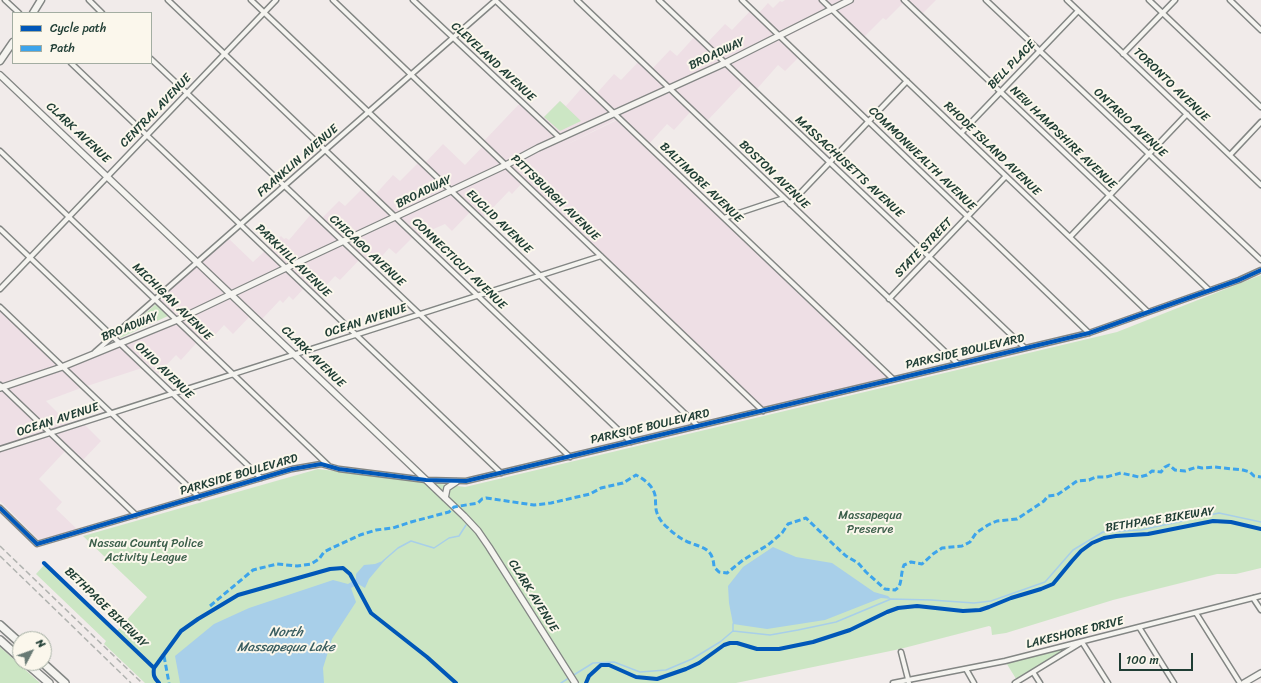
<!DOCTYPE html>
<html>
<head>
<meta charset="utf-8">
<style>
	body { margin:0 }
	#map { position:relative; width:1261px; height:683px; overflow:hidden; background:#f1ebea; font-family:Sriracha,sans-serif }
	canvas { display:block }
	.legend { position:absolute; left:12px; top:12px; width:140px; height:52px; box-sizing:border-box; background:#fbf7ec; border:1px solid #a3ada2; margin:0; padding:5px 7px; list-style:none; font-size:12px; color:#1f3d34 }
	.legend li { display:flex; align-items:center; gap:8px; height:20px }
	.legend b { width:20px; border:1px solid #a3ada2 }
	.north { position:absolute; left:12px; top:631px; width:40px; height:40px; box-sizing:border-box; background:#fbf7ec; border:1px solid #a3ada2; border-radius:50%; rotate:49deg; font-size:11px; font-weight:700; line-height:16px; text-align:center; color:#1f3d34 }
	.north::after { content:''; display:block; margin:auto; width:14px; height:18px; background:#687a74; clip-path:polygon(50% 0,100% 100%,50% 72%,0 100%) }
	.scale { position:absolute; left:1119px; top:653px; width:74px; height:18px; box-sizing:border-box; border:2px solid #1f3d34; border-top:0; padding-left:5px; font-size:12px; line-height:14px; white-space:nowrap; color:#1f3d34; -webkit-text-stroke:3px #fbf7ec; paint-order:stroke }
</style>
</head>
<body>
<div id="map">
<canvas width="1261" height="683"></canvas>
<ul class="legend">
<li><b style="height:5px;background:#0057b8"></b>Cycle path</li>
<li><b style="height:5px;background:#3da4eb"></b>Path</li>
</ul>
<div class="north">N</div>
<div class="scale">100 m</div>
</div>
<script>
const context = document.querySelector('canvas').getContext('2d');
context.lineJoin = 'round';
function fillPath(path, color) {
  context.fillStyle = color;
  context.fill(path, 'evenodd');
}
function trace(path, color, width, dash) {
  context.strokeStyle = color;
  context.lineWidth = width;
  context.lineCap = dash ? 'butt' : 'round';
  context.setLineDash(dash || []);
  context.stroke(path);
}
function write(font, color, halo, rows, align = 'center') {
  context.font = font + ' Sriracha,sans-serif';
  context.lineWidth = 4;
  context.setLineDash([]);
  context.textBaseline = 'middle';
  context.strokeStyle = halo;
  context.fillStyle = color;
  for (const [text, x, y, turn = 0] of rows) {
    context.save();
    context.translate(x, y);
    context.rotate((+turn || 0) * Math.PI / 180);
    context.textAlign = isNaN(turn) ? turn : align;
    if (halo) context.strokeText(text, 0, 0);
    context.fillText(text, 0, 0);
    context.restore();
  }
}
fillPath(new Path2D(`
	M785 0H906L886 20 883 18 864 37 838 11 784 38 801 54 796 60 785 71 778 65 756 90 745 81 706 122 693 109 674 130 667 124 649 144 621 117 562 147 617 120 887 377 763 409 616 269 515 170 514 171 524 181 512 194 509 191 483 218 473 209 452 231 445 224 422 234 416 240 413 237 396 254 389 248 372 268 361 258 340 280 335 276 317 295 307 285 293 300 289 296 283 303 280 300 263 318 262 321 253 313 233 334 224 325 205 346 199 340 181 360 176 355 158 374 146 363 142 368 81 388 46 401 69 424 81 421 101 441 82 461 68 448 39 479 62 502 56 509 78 530 39 540 0 501V311L62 370 180 322 159 300 227 237 253 262 281 236 284 239 286 238 289 240 312 213 320 220 339 201 345 206 363 188 388 213 373 197 393 175 400 181 421 160 425 163 443 144 465 165 485 144 483 142 522 101 542 119 560 101 566 106 586 83 597 93 614 74 621 80 641 59 652 69 670 50 677 56 697 34 707 43 725 24 732 30 752 9 758 14 768 3 773 8 780 1 782 2Z
	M908 0H936L922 14Z`), '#eedfe5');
fillPath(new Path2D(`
	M560 101 581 121 560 131 544 117Z
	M1261 275V568L1236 574H1217L1113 600 1006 633 992 635 991 627 989 626 900 649 736 683H145L104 644 106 641 36 574 46 563 117 631 147 597 83 536 318 469 465 487 1117 332Z
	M156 304 168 316 120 338 119 336Z
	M1082 642 1018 682 1005 661Z
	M0 647 40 683H0Z`), '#cce6c4');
fillPath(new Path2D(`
	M773 547 796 557 832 563 874 592 888 596 891 599 881 598 825 620 767 629 733 624 729 603 728 586 743 567Z
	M385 560 369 579 365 588 358 584 351 588 356 602 332 639 323 668 324 683H180L175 656 214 624 249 608 333 580 348 584 356 579V574L364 565 375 564Z`), '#a8cfe9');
trace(new Path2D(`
	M383 561 398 548 411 541 434 548 449 538 459 536 466 525
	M733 631V624L734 623
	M561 683 593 663 614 662 640 672 666 670 692 659 720 642 733 631 770 635 798 630 836 622 891 599 931 600 974 603 991 601 1045 582 1073 550 1103 532 1141 530 1219 513 1261 522`), '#a8cfe9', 1.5);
const street = new Path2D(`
	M5 0 19 13
	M89 0 102 13
	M168 0 631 442
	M251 0 698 426
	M333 0 763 411
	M413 0 560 138
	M495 0 893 379
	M577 0 958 364
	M659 0 1025 348
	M742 0 1089 333
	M822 0 1148 312
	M904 0 1209 290
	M986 0 1261 260
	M1067 0 1261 185
	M1149 0 1261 107
	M1230 0 1261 30
	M1123 54 1175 0
	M151 59 570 457
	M71 63 501 473
	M961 133 1078 11
	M0 151 329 466
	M1230 155 1261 122
	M790 204 907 81
	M724 218 784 198
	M0 229 261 478
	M1070 237 1187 114
	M0 289 276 0
	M889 299 1006 176
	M0 307 199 497
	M95 352 496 0
	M0 385 136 515
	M0 449 601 256
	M0 508 37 544 292 469 321 464 339 469 426 480 466 481 1089 333 1239 280 1261 270
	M1253 598 1261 610
	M1196 613 1240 683
	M1139 627 1174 683
	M901 652 909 683
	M966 669 974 683
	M1033 672 1040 683
	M893 683 1005 661 1261 596
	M1015 683 1082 642 1108 683`);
const secondary = new Path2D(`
	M0 75 464 516 478 531 489 547 575 683
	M0 388 62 367 177 320 286 268 506 165 538 148 725 63 850 0
	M445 498 447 488 456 482
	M1244 683 1261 673`);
const primary = new Path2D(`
	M33 13 41 0
	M0 61 13 42`);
const highway = new Path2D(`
	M0 625 20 643
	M0 640 20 658
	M26 663 49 683
	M43 663 65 683`);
trace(street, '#838684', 7);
trace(secondary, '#838684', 8);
trace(primary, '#838684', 9);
trace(highway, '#838684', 10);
trace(street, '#f5f4f0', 4);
trace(secondary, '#f5f4f0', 5.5);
trace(primary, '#f5f4f0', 6);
trace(highway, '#f5f4f0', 7);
trace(new Path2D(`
	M0 546 142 683
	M0 556 131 683`), '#b1b3b0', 1.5, [6, 3]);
trace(new Path2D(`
	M210 606 253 570 277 564 297 566 311 564 319 559 324 552 332 548 360 535 376 530 393 528 411 522 449 512 454 507 478 503 482 499 486 498 534 505 551 503 590 494 601 488 623 483 636 475C644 479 653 486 655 495 656 501 655 508 657 513 659 519 663 524 668 528 673 533 681 539 688 542 703 548 713 548 714 567L719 572 727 573 743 560 768 545 782 533 788 524 806 518 833 544 846 556 858 563 866 572 885 589 895 590 899 587C902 579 901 572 904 565L911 562 922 564 933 554 942 548 962 546 970 542 976 533 988 525 997 521 1017 519 1044 501 1048 496 1057 495 1077 481 1089 480 1096 477H1106L1121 473 1139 477 1147 475 1152 471 1161 472 1165 467 1169 465 1175 470 1185 471 1197 467 1202 468 1214 467 1243 470 1250 472 1254 476 1261 477
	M164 656 169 683`), '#3da4eb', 3, [6, 3]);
trace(new Path2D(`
	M0 508 37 544 292 469 321 464 339 469 426 480 466 481 1089 333 1239 280 1261 270
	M44 563 154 668
	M159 683C154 678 153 675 154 668L181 631 198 619 238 595 330 569 343 568 350 574 371 613 427 657 456 683
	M586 683 589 676 601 665H609L636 677 657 679 686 669 699 663 724 645 730 643H737L757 649H779L813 642 850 630 887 612 898 608 917 606 963 611 980 610 989 607 1011 598 1041 589 1053 584 1072 561 1081 551 1092 543 1104 538 1116 536 1148 534 1213 521 1231 522 1261 529`), '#0057b8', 4);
write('12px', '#1f3d34', '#fbf7ec', [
	["BROADWAY",717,54,-25],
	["CLEVELAND AVENUE",493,62,43],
	["BELL PLACE",1012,65,-46],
	["TORONTO AVENUE",1171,85,44],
	["CENTRAL AVENUE",156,111,-46],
	["ONTARIO AVENUE",1130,123,43],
	["CLARK AVENUE",78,133,43],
	["NEW HAMPSHIRE AVENUE",1063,138,44],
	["RHODE ISLAND AVENUE",992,149,44],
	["COMMONWEALTH AVENUE",922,159,44],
	["FRANKLIN AVENUE",298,161,-41],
	["MASSACHUSETTS AVENUE",849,167,43],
	["BOSTON AVENUE",774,175,44],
	["BALTIMORE AVENUE",701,183,44],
	["BROADWAY",424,192,-26],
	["PITTSBURGH AVENUE",555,198,44],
	["EUCLID AVENUE",499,222,44],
	["STATE STREET",924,248,-46],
	["CHICAGO AVENUE",367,251,43],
	["PARKHILL AVENUE",293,261,44],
	["CONNECTICUT AVENUE",459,264,44],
	["MICHIGAN AVENUE",172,302,44],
	["OCEAN AVENUE",366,321,-18],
	["BROADWAY",130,327,-22],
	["PARKSIDE BOULEVARD",965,352,-13],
	["CLARK AVENUE",313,357,44],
	["OHIO AVENUE",164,371,44],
	["OCEAN AVENUE",58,420,-18],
	["PARKSIDE BOULEVARD",650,427,-13],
	["PARKSIDE BOULEVARD",239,475,-16],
	["BETHPAGE BIKEWAY",1160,520,-9],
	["CLARK AVENUE",533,596,58],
	["BETHPAGE BIKEWAY",106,608,44],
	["LAKESHORE DRIVE",1075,633,-14]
]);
write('12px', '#3b5e4a', '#fbf7ec', [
	["Massapequa",870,516],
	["Preserve",870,530],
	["Nassau County Police",146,544],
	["Activity League",146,558]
]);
write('italic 13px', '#3a5e61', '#fbf7ec', [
	["North",286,633],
	["Massapequa Lake",286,648]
]);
</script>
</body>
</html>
